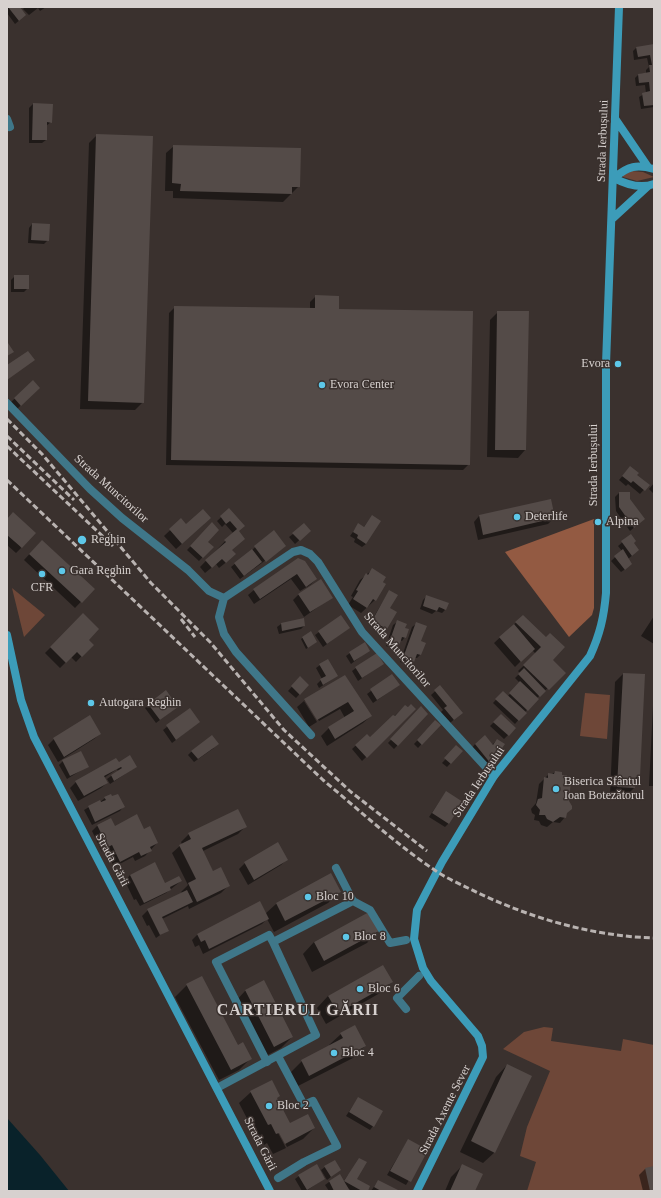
<!DOCTYPE html>
<html>
<head>
<meta charset="utf-8">
<style>
	body { margin:0 }
	#map { position:relative; width:661px; height:1198px; overflow:hidden; background:#3a312e; font-family:"Times New Roman",serif }
	canvas { display:block }
	.frame { position:absolute; inset:0; border:8px solid #d7d1cf; pointer-events:none }
</style>
</head>
<body>
<div id="map">
<canvas width="661" height="1198"></canvas>
<div class="frame"></div>
</div>
<script>
const context = document.querySelector('canvas').getContext('2d');
context.lineJoin = 'round';
function fillPath(path, color) {
  context.fillStyle = color;
  context.fill(path, 'evenodd');
}
function trace(path, color, width, dash) {
  context.strokeStyle = color;
  context.lineWidth = width;
  context.lineCap = dash ? 'butt' : 'round';
  context.setLineDash(dash || []);
  context.stroke(path);
}
function write(font, color, halo, rows, align = 'center') {
  context.font = font + ' "Times New Roman",serif';
  context.lineWidth = 3;
  context.setLineDash([]);
  context.textBaseline = 'middle';
  context.strokeStyle = halo;
  context.fillStyle = color;
  for (const [text, x, y, turn = 0] of rows) {
    context.save();
    context.translate(x, y);
    context.rotate((+turn || 0) * Math.PI / 180);
    context.textAlign = isNaN(turn) ? turn : align;
    if (halo) context.strokeText(text, 0, 0);
    context.fillText(text, 0, 0);
    context.restore();
  }
}
fillPath(new Path2D(`
	M632 171 643 172 654 177 637 181 623 177V175Z
	M12 588 45 615 24 637Z
	M585 693 610 695 607 739 580 736Z
	M544 1027 553 1028 551 1041 621 1051 623 1039 654 1045V1191H527L536 1162 520 1156 527 1127 550 1071 503 1049 524 1032Z`), '#6e4738');
fillPath(new Path2D(`
	M594 519V608L592 615 569 637 505 552Z`), '#935a42');
fillPath(new Path2D(`
	M7 1118 40 1155 69 1191H7Z`), '#09222a');
fillPath(new Path2D(`
	M7 7H19L21 19 15 24 7 13Z
	M25 7H46L40 11 38 8 29 15 23 9Z
	M654 45V107L641 109 639 97 646 93 645 85 636 86 635 78 639 74 646 73V70L649 67 647 58 634 60 633 51 636 48Z
	M33 104 51 122 46 126V140L42 143H29V108Z
	M97 135 143 402 135 410 80 409 89 143Z
	M174 146 299 186 283 202 173 198V191H165L166 153Z
	M32 224 48 240 44 244 28 243 29 228Z
	M15 276 28 288 24 292H11V280Z
	M316 296 469 464 463 470 166 465 169 313 175 307 310 309V302Z
	M498 312 525 450 518 458 487 457 490 320Z
	M33 382 39 388 17 409 11 402Z
	M627 471 635 475 648 485 640 494 628 484 626 486 619 480Z
	M654 483V494L649 489Z
	M619 493 629 500 644 519 630 531 616 511 615 497Z
	M229 510 243 526 237 531 229 560 219 568 216 564 205 573 200 567 233 533 225 524 222 527 217 521Z
	M372 516 366 544 362 547 354 542 355 539 350 536 358 525 363 528Z
	M479 516 554 518 548 524 478 540 474 522Z
	M7 519 21 548 16 553 7 545Z
	M181 520 186 525 204 524 176 549 164 536Z
	M212 524 207 542 212 547 199 561 187 550Z
	M274 532 285 546 240 579 231 567Z
	M293 534H306L295 544 289 537Z
	M631 535 634 554 628 559 627 568 621 572 611 561 622 551 618 546Z
	M36 547 93 589 75 608 24 560Z
	M298 560 316 579 310 585 300 591 291 579 254 604 248 595 254 590Z
	M372 570 385 584 375 600 361 613 348 605 353 597 351 596 360 580Z
	M389 591V609L396 612 383 632 369 625Z
	M299 594 332 597 304 617 293 600Z
	M427 596 445 610 442 613 436 611 432 614 420 609 423 600Z
	M83 615 87 640 92 645 76 662 71 657 60 668 45 653Z
	M341 616 349 628 323 647 315 635Z
	M523 616 546 639 551 660 564 673 537 698 515 724 493 703 503 692 508 696 520 683 515 678 520 673 518 671 536 654 532 650 515 667 494 643Z
	M654 616V644L641 636Z
	M303 619 304 626 301 629 279 634 277 627 281 624Z
	M397 622 404 629 405 637 402 641 400 640 394 649 386 646 393 625Z
	M416 624 420 655 417 658H414L409 665 400 662 412 627Z
	M310 633 315 643 306 649 301 639Z
	M369 650 351 664 346 656 350 653Z
	M382 664 358 681 352 671 356 668Z
	M320 665 337 676 319 688 317 684 322 679 316 668Z
	M623 674 639 776 635 780 634 788 627 795H610L615 682Z
	M392 675 399 685 373 703 367 694Z
	M345 676 371 716 363 723 327 746 321 736 329 728 345 718 340 709 319 721 307 701H304Z
	M300 678 308 685 296 698 288 691Z
	M654 686V802H653V786H649Z
	M440 687 458 716 450 723 441 712 443 710 431 695Z
	M166 692 173 710 156 723 145 708Z
	M304 701 317 722 309 727 297 707Z
	M405 706 415 709 362 761 352 749 367 735 370 739Z
	M421 708 427 714 394 749 388 743Z
	M190 709 199 722 172 743 163 730Z
	M501 715 515 728 504 739 490 726Z
	M435 722 439 725 418 748 414 744Z
	M100 734 94 739 58 762 48 745 54 739Z
	M497 740 491 763 487 766 472 748 475 744 492 745Z
	M457 747 462 751 447 767 442 763Z
	M214 748 194 762 188 755 192 751Z
	M63 761 88 766 67 779 59 765Z
	M118 764 136 767 110 784 107 779 118 771 117 769 104 778 107 783 101 788 78 801 70 788 76 782Z
	M555 772 566 814 565 817 560 823 553 822 547 827 541 825 539 821 534 820 535 815 532 813 531 809 536 803 539 784 549 774H552Z
	M446 792 449 823 445 827 429 817Z
	M105 798 123 807 120 811 92 825 84 810 99 801 100 802Z
	M98 825 144 830 157 843 145 856 135 861 133 857 114 867 106 850 102 852 92 831Z
	M246 826 238 834 203 851 213 872 228 886 221 893 189 909 188 906 162 919 167 930 156 938 149 925 147 926 142 916 148 910 182 893 181 892 188 885 172 853 182 844 181 842 189 834Z
	M278 844 287 859 281 865 248 885 239 869 245 863Z
	M130 875 165 884 181 881 166 893 140 906 136 899 134 900 125 881Z
	M331 875 340 892 328 903 274 932 267 919 262 924 203 954 199 945 195 947 192 940 198 934 265 914 276 904Z
	M369 913 378 931 367 943 312 972 303 954 314 942Z
	M263 982 292 1037 281 1048 262 1058 234 1003 245 991Z
	M392 982 380 993 326 1024 317 1008 328 996Z
	M187 985 238 1046 250 1059 239 1070 219 1080 175 997Z
	M341 1034 365 1046 353 1058 298 1086 291 1072 302 1061 330 1046 329 1045Z
	M507 1065 495 1152 483 1163 460 1152 496 1077Z
	M251 1092 289 1124 314 1128 303 1139 287 1147 280 1133H278L286 1148 273 1154 267 1143 264 1145 259 1134 256 1136 239 1103Z
	M358 1098 373 1126 370 1130 346 1116Z
	M408 1140 427 1150 406 1185 387 1175Z
	M462 1166 474 1191H445L451 1177Z
	M325 1167 340 1170 327 1180 321 1170Z
	M654 1167V1191H643L639 1175 645 1169Z
	M348 1175 356 1179 366 1191H352L347 1188 349 1191H329L325 1185 329 1182 340 1176 343 1182Z
	M299 1176 324 1179 306 1191H302L295 1179Z
	M378 1181 398 1191H371Z`), '#0007');
fillPath(new Path2D(`
	M8 7H20L26 15 19 21Z
	M654 44V105L644 106 642 93 650 91 649 82 639 83 638 74 650 72 649 65H652L650 55 638 57 636 47Z
	M33 103 53 104 52 123 47 122V140H32Z
	M96 134 153 136 144 403 88 401Z
	M173 145 301 148 300 187H292V194L180 191 181 184 172 183Z
	M32 223 50 224 49 241 31 240Z
	M14 275H29V289H14Z
	M315 295 339 296V309L473 311 470 465 171 460 174 306 315 308Z
	M497 311H529L526 450H495Z
	M8 343 14 352 7 356V344Z
	M28 351 35 360 7 380V365Z
	M33 380 40 388 21 406 14 398Z
	M630 466 639 473 637 475 650 485 645 491 633 481 631 483 622 476Z
	M619 492H630V499L645 519 634 528 619 507Z
	M551 499 555 518 483 535 479 515Z
	M229 508 245 526 239 531 245 539 232 550 236 554 226 563 222 559 212 568 205 560 226 542 224 540 237 529 230 521 226 524 220 516Z
	M203 509 211 518 182 544 169 529 181 518 186 524Z
	M13 512 36 533 22 548 7 535V519Z
	M372 515 381 521 366 544 357 538 358 535 353 532 358 523 364 527Z
	M212 522 219 530 208 542 214 547 203 558 190 546Z
	M304 523 311 531 300 541 292 533Z
	M274 530 286 546 266 562 254 546Z
	M631 534 636 541 634 543 639 550 632 556 621 541Z
	M42 540 95 589 82 603 29 554Z
	M252 549 262 562 244 576 234 563Z
	M623 549 632 564 625 570 614 556Z
	M298 558 305 561 317 579 306 587 297 574 260 599 253 589Z
	M372 568 386 577 383 582 386 584 376 601 373 599 367 608 353 599 358 591 356 590 366 573 368 575Z
	M321 579 333 598 310 612 298 594Z
	M389 590 398 595 390 608 397 612 387 629 372 621Z
	M426 595 449 603 446 610 439 607 437 611 423 606Z
	M83 613 99 629 89 640 94 645 82 657 77 652 66 663 50 647Z
	M341 615 350 628 327 644 318 631Z
	M523 615 546 637 550 633 565 647 553 660 566 673 549 690 523 665 541 647 515 622Z
	M304 618 305 626 282 631 281 623Z
	M397 620 407 624 405 628 409 629 406 638 402 637 399 646 389 643Z
	M416 622 427 626 421 641 426 643 421 655 417 654 414 662 403 658Z
	M514 624 535 649 521 662 499 637Z
	M311 631 317 642 308 648 302 637Z
	M365 642 370 651 354 661 349 652Z
	M377 653 384 664 362 678 355 667Z
	M328 659 338 676 323 685 320 679 326 676 319 664Z
	M524 668 546 691 540 697 518 674Z
	M623 673 645 674 640 777H636L635 788 617 787Z
	M392 674 400 685 377 700 370 689Z
	M345 675 372 716 335 739 328 727 354 711 348 702 317 720 304 699Z
	M300 676 309 685 300 695 291 686Z
	M520 681 539 699 528 711 509 693Z
	M440 685 463 713 454 720 444 708 447 706 434 690Z
	M166 690 178 707 160 720 148 704Z
	M503 691 527 713 519 721 495 699Z
	M411 704 416 709 367 758 355 745 367 734 370 737 393 715 395 716 405 705 408 707Z
	M421 706 428 714 398 746 390 739Z
	M190 708 200 722 176 740 166 725Z
	M501 714 516 728 509 736 493 722Z
	M90 715 101 734 64 757 53 738Z
	M435 720 441 725 422 745 417 740Z
	M212 735 219 744 198 759 191 751Z
	M485 735 493 745 497 739 505 744 491 764 475 744Z
	M456 745 463 751 451 764 444 758Z
	M81 751 89 767 70 776 62 760Z
	M130 755 137 767 114 781 111 775 122 768 121 767 104 776 108 783 84 796 75 781 116 758 119 762Z
	M555 771 562 772V775H567L566 780H571L569 801 572 806V809L567 813 566 818 560 817 553 822 547 819 545 815H539L540 810 536 805 538 799 542 798 544 777 548 778V773L554 774Z
	M446 791 463 802 449 824 432 813Z
	M111 794 112 796 118 794 125 807 95 822 88 806 100 800 101 802 106 800 104 797Z
	M238 809 247 827 202 848 213 871 221 867 230 886 197 902 188 883 196 879 179 845 191 839 188 833Z
	M137 814 144 829 150 826 158 843 150 847 152 851 141 856 139 852 120 862 112 845 108 847 97 825 111 818 115 826Z
	M278 842 288 860 254 880 244 862Z
	M155 862 165 883 179 876 182 881 170 887 171 890 144 903 130 875Z
	M331 873 341 892 285 921 276 903Z
	M187 890 193 902 162 917 169 931 160 935 147 909Z
	M260 901 269 919 209 949 205 940 201 942 197 934Z
	M369 912 379 931 324 961 314 942Z
	M383 965 393 982 338 1013 328 996Z
	M202 976 238 1045 243 1042 252 1059 231 1070 186 984Z
	M264 980 293 1037 274 1047 245 990Z
	M355 1025 366 1046 309 1076 301 1060 343 1038 340 1033Z
	M507 1064 532 1076 495 1153 471 1141Z
	M272 1080 280 1096 277 1098 290 1123 308 1114 315 1128 285 1144 279 1133 276 1134 271 1124 268 1125 250 1091Z
	M358 1097 383 1111 374 1127 349 1112Z
	M408 1139 428 1150 411 1182 390 1171Z
	M359 1158 367 1162 357 1179 370 1186 368 1191H362L344 1181 350 1191H334L329 1181 340 1174 344 1181Z
	M335 1160 341 1170 331 1177 324 1166Z
	M317 1164 325 1179 307 1190 298 1175Z
	M462 1164 483 1174 475 1191H450Z
	M654 1166V1191H650L645 1168Z
	M378 1180 400 1191H381L374 1187Z`), '#544b48');
trace(new Path2D(`
	M7 119 10 127
	M7 403 90 489 122 518 188 570 209 591 224 598
	M311 735 236 652 224 634 219 617 224 598 293 552 301 550 310 554 318 562 362 632 494 776
	M353 901 370 910 390 943 406 940
	M406 1009 397 998 419 976
	M267 1062 216 962 269 935 273 942
	M217 1088 316 1035 273 942 353 901 336 868
	M278 1178 304 1162 337 1146 313 1101 304 1105 278 1056`), '#3f7789', 8);
trace(new Path2D(`
	M616 120 648 167
	M614 178C628 166 637 164 654 169
	M614 178C627 185 640 189 654 184
	M612 219 648 186
	M7 635 21 700 34 737 270 1191
	M417 1191 483 1057 482 1046 478 1036 431 981 423 968 414 939 417 910 442 862 494 776 590 656C600 634 604 617 606 593V364L619 7`), '#3c9cb9', 8);
trace(new Path2D(`
	M7 419 42 454 151 583 210 642 284 730 351 792 427 851
	M7 436 74 500
	M7 446 113 546
	M7 480 323 780C359 810 397 845 436 871 446 878 458 883 468 888 526 917 590 936 654 938
	M181 619 195 637`), '#b9b3b1', 3, [6, 3]);
for (const [x, y, r, color] of [
	[618,364,4,"#5dc7e8"],
	[322,385,4,"#5dc7e8"],
	[517,517,4,"#5dc7e8"],
	[598,522,4,"#5dc7e8"],
	[82,540,5,"#5dc7e8"],
	[62,571,4,"#5dc7e8"],
	[42,574,4,"#5dc7e8"],
	[91,703,4,"#5dc7e8"],
	[556,789,4,"#5dc7e8"],
	[308,897,4,"#5dc7e8"],
	[346,937,4,"#5dc7e8"],
	[360,989,4,"#5dc7e8"],
	[334,1053,4,"#5dc7e8"],
	[269,1106,4,"#5dc7e8"]
]) {
  const dot = new Path2D();
  dot.arc(x, y, r, 0, 2 * Math.PI);
  context.fillStyle = color;
  context.fill(dot);
  trace(dot, '#3a312e', 1.5);
}
write('12px', '#d7d1cf', '#3a312e', [
	["Strada Ierbușului",603,141,-88],
	["Strada Ierbușului",594,465,-90],
	["Strada Muncitorilor",111,489,42],
	["Strada Muncitorilor",397,650,49],
	["Strada Ierbușului",479,782,-56],
	["Strada Gării",112,860,62],
	["Strada Axente Sever",445,1110,-63],
	["Strada Gării",260,1144,63]
]);
write('12px', '#d7d1cf', '#3a312e', [
	["Evora",610,364,"right"],
	["Evora Center",330,385],
	["Deterlife",525,517],
	["Alpina",606,522],
	["Reghin",91,540],
	["Gara Reghin",70,571],
	["CFR",42,588,"center"],
	["Autogara Reghin",99,703],
	["Biserica Sfântul",564,782],
	["Ioan Botezătorul",564,796],
	["Bloc 10",316,897],
	["Bloc 8",354,937],
	["Bloc 6",368,989],
	["Bloc 4",342,1053],
	["Bloc 2",277,1106]
], 'left');
context.letterSpacing = '1px';
write('bold 16px', '#d7d1cf', '#3a312e', [
	["CARTIERUL GĂRII",298,1011]
]);
context.letterSpacing = '0px';
</script>
</body>
</html>
